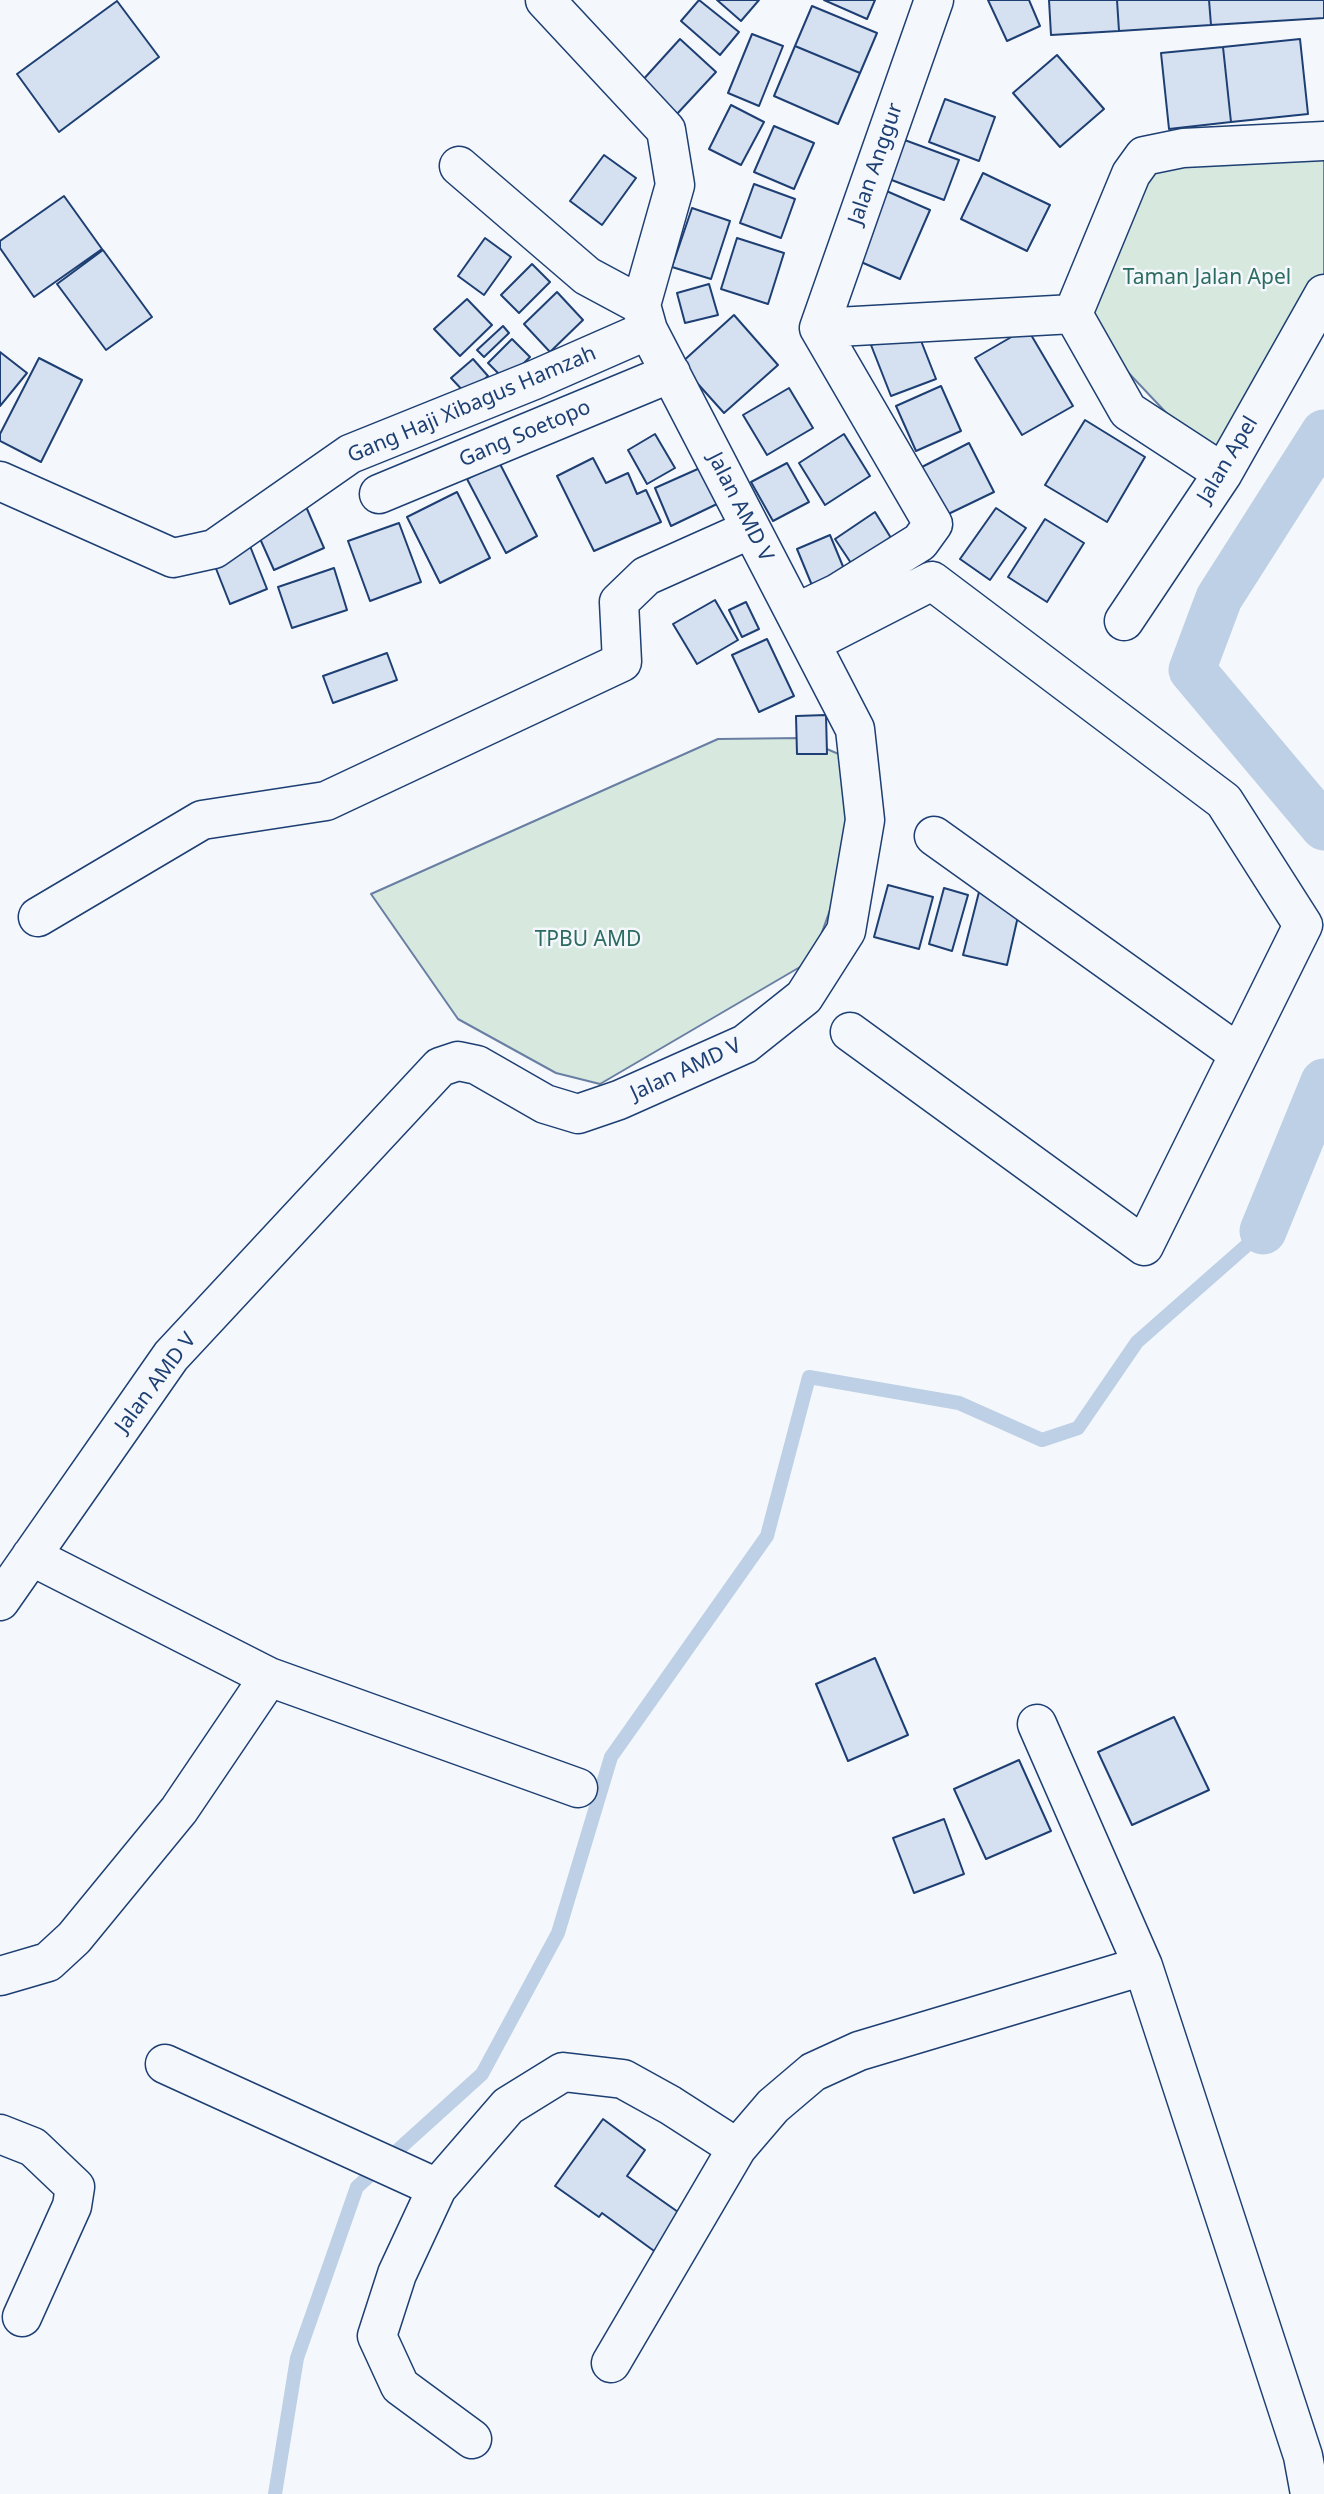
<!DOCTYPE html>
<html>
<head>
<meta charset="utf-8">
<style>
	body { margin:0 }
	canvas { display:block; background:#f4f7fb }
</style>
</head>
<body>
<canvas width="1324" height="2494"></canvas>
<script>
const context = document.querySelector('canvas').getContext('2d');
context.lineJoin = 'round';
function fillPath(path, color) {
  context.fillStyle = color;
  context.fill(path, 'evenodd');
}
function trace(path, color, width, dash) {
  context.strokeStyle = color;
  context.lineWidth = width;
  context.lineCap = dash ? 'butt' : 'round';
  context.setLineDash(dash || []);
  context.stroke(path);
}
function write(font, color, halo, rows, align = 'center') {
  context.font = font + ' "Noto Sans",sans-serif';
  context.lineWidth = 5;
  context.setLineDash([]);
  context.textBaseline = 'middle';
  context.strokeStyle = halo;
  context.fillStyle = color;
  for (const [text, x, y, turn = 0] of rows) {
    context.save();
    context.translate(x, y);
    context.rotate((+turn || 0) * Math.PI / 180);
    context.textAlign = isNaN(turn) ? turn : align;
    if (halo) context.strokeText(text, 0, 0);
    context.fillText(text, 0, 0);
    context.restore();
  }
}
const green = new Path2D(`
	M1324 145V291L1223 473 1073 314 1131 174Z
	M801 738 848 758 844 871 812 960 600 1084 556 1073 458 1019 371 894 718 739Z`);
fillPath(green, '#d7e8df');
trace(green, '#687fa3', 2);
trace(new Path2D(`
	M275 2494 297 2358 357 2187 482 2074 558 1933 611 1757 767 1536 809 1377 959 1403 1042 1440 1078 1428 1137 1342 1263 1231`), '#bed0e5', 14);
trace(new Path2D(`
	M1324 433 1219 598 1192 670 1324 827
	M1263 1231 1324 1082`), '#bed0e5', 47);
const building = new Path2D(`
	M699 0 739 32 720 55 681 21Z
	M717 0H759L741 21Z
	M824 0H875L867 19Z
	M988 0H1029L1040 26 1007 41Z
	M1049 0H1117L1119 31 1051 35Z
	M1117 0H1209L1211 25 1119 31Z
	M1209 0H1324V18L1211 25Z
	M117 1 159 57 59 132 17 74Z
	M812 6 877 33 860 73 795 46Z
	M752 34 783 46 759 106 728 93Z
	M680 39 716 72 676 115 641 82Z
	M1300 39 1308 114 1231 122 1223 47Z
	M795 46 860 73 838 124 774 96Z
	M1223 47 1231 122 1169 129 1161 53Z
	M1057 55 1104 109 1060 147 1013 93Z
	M945 99 995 117 979 161 929 142Z
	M731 105 764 122 741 165 709 149Z
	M774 126 814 143 794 189 754 172Z
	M891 135 959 160 944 200 876 174Z
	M604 155 636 178 602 225 570 201Z
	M983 173 1050 205 1027 251 961 219Z
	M754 184 795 199 781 238 740 223Z
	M875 186 930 210 900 279 845 255Z
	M64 196 102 249 34 297 0 248V241Z
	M692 208 730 221 711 279 672 267Z
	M485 238 511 257 484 295 458 276Z
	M737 238 784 253 768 304 721 289Z
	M103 250 152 317 106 350 57 284Z
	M532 264 550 282 519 313 501 295Z
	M709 284 718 315 685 323 677 293Z
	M557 292 583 320 550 352 524 324Z
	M467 299 492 325 460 356 434 329Z
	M734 315 778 365 724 413 680 364Z
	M503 326 509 333 484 357 477 350Z
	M916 328 936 379 891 396 871 345Z
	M1027 328 1073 406 1022 435 975 358Z
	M512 339 530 357 506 381 488 363Z
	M0 352 27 373 0 406Z
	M39 358 82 380 41 462 0 441V434Z
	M473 359 488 376 467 395 451 378Z
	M941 386 961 431 916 451 896 406Z
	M789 388 813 428 767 455 743 415Z
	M1085 420 1145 457 1107 522 1045 485Z
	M655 434 675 468 647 484 628 450Z
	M844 434 870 476 825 505 799 463Z
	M969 443 994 492 940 518 916 470Z
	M593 458 606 483 628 473 637 494 646 490 661 522 594 551 557 476Z
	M499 462 537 536 506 553 467 479Z
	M787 463 809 502 773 521 751 482Z
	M700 468 717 504 671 526 655 488Z
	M457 492 490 558 440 583 407 517Z
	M304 502 324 548 274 570 253 523Z
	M996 508 1026 528 990 580 960 559Z
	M875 512 896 546 857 572 835 539Z
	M1045 519 1084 543 1047 602 1008 577Z
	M399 523 421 582 370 601 348 541Z
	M830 535 849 581 816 595 797 549Z
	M250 546 267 589 230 604 213 561Z
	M334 568 347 610 292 628 278 587Z
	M715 600 738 640 697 664 673 624Z
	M746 602 759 629 742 637 729 610Z
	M767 639 794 696 759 712 732 655Z
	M387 653 397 680 333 703 323 676Z
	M826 715 827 754H797L796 716Z
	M888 885 933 897 919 949 874 937Z
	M944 888 968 895 952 951 929 944Z
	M979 892 1021 903 1007 965 963 955Z
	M875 1658 908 1735 848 1761 816 1684Z
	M1174 1717 1209 1790 1132 1825 1098 1752Z
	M1019 1760 1051 1831 986 1859 954 1789Z
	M944 1819 964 1874 914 1893 893 1838Z
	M603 2119 645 2150 627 2176 688 2219 661 2256 602 2213 599 2217 555 2186Z`);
fillPath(building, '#d5e0f0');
trace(building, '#1d3f73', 2);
const street = new Path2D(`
	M459 166 587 276 641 305
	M819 328 934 0
	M819 328 1073 314
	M1223 473 1128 411 1073 314 1131 174 1144 156 1183 148 1324 141
	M0 481 173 558 214 549 350 454 534 380 648 330
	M379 494 671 373
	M796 613 838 593 920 542 933 524 819 328
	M1124 621 1223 473 1324 294
	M811 643 932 581 1224 801 1303 925 1144 1246 850 1032
	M934 836 1239 1054
	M38 917 202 820 326 801 622 662 619 602 646 576 751 529
	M31 1556 269 1677 578 1788
	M0 1601 171 1356 440 1067 458 1061 477 1065 545 1104 578 1114 619 1100 745 1044 804 997 846 931 865 820 855 729 648 330 641 305 675 185 666 130 545 0
	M1037 1724 1143 1966
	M0 1976 48 1962 74 1938 179 1810 269 1677
	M165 2064 437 2188
	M0 2134 33 2147 75 2187 72 2206 22 2317
	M611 2363 737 2148
	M472 2439 400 2386 377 2336 397 2274 437 2188 508 2106 563 2072 623 2079 670 2105 737 2148 773 2106 813 2072 859 2051 1143 1966 1303 2456 1310 2494`);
trace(street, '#1d3f73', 41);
trace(street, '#f4f7fb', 38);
write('21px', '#1d3f73', '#f4f7fb', [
	["Jalan Anggur",876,164,-71],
	["Gang Haji Xibagus Hamzah",472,405,-23],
	["Gang Soetopo",525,434,-23],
	["Jalan Apel",1228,460,-59],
	["Jalan AMD V",740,507,63],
	["Jalan AMD V",686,1070,-25],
	["Jalan AMD V",156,1383,-53]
]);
write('21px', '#2c6c60', '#f4f7fb', [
	["Taman Jalan Apel",1207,278],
	["TPBU AMD",588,940]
]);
</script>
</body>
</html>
